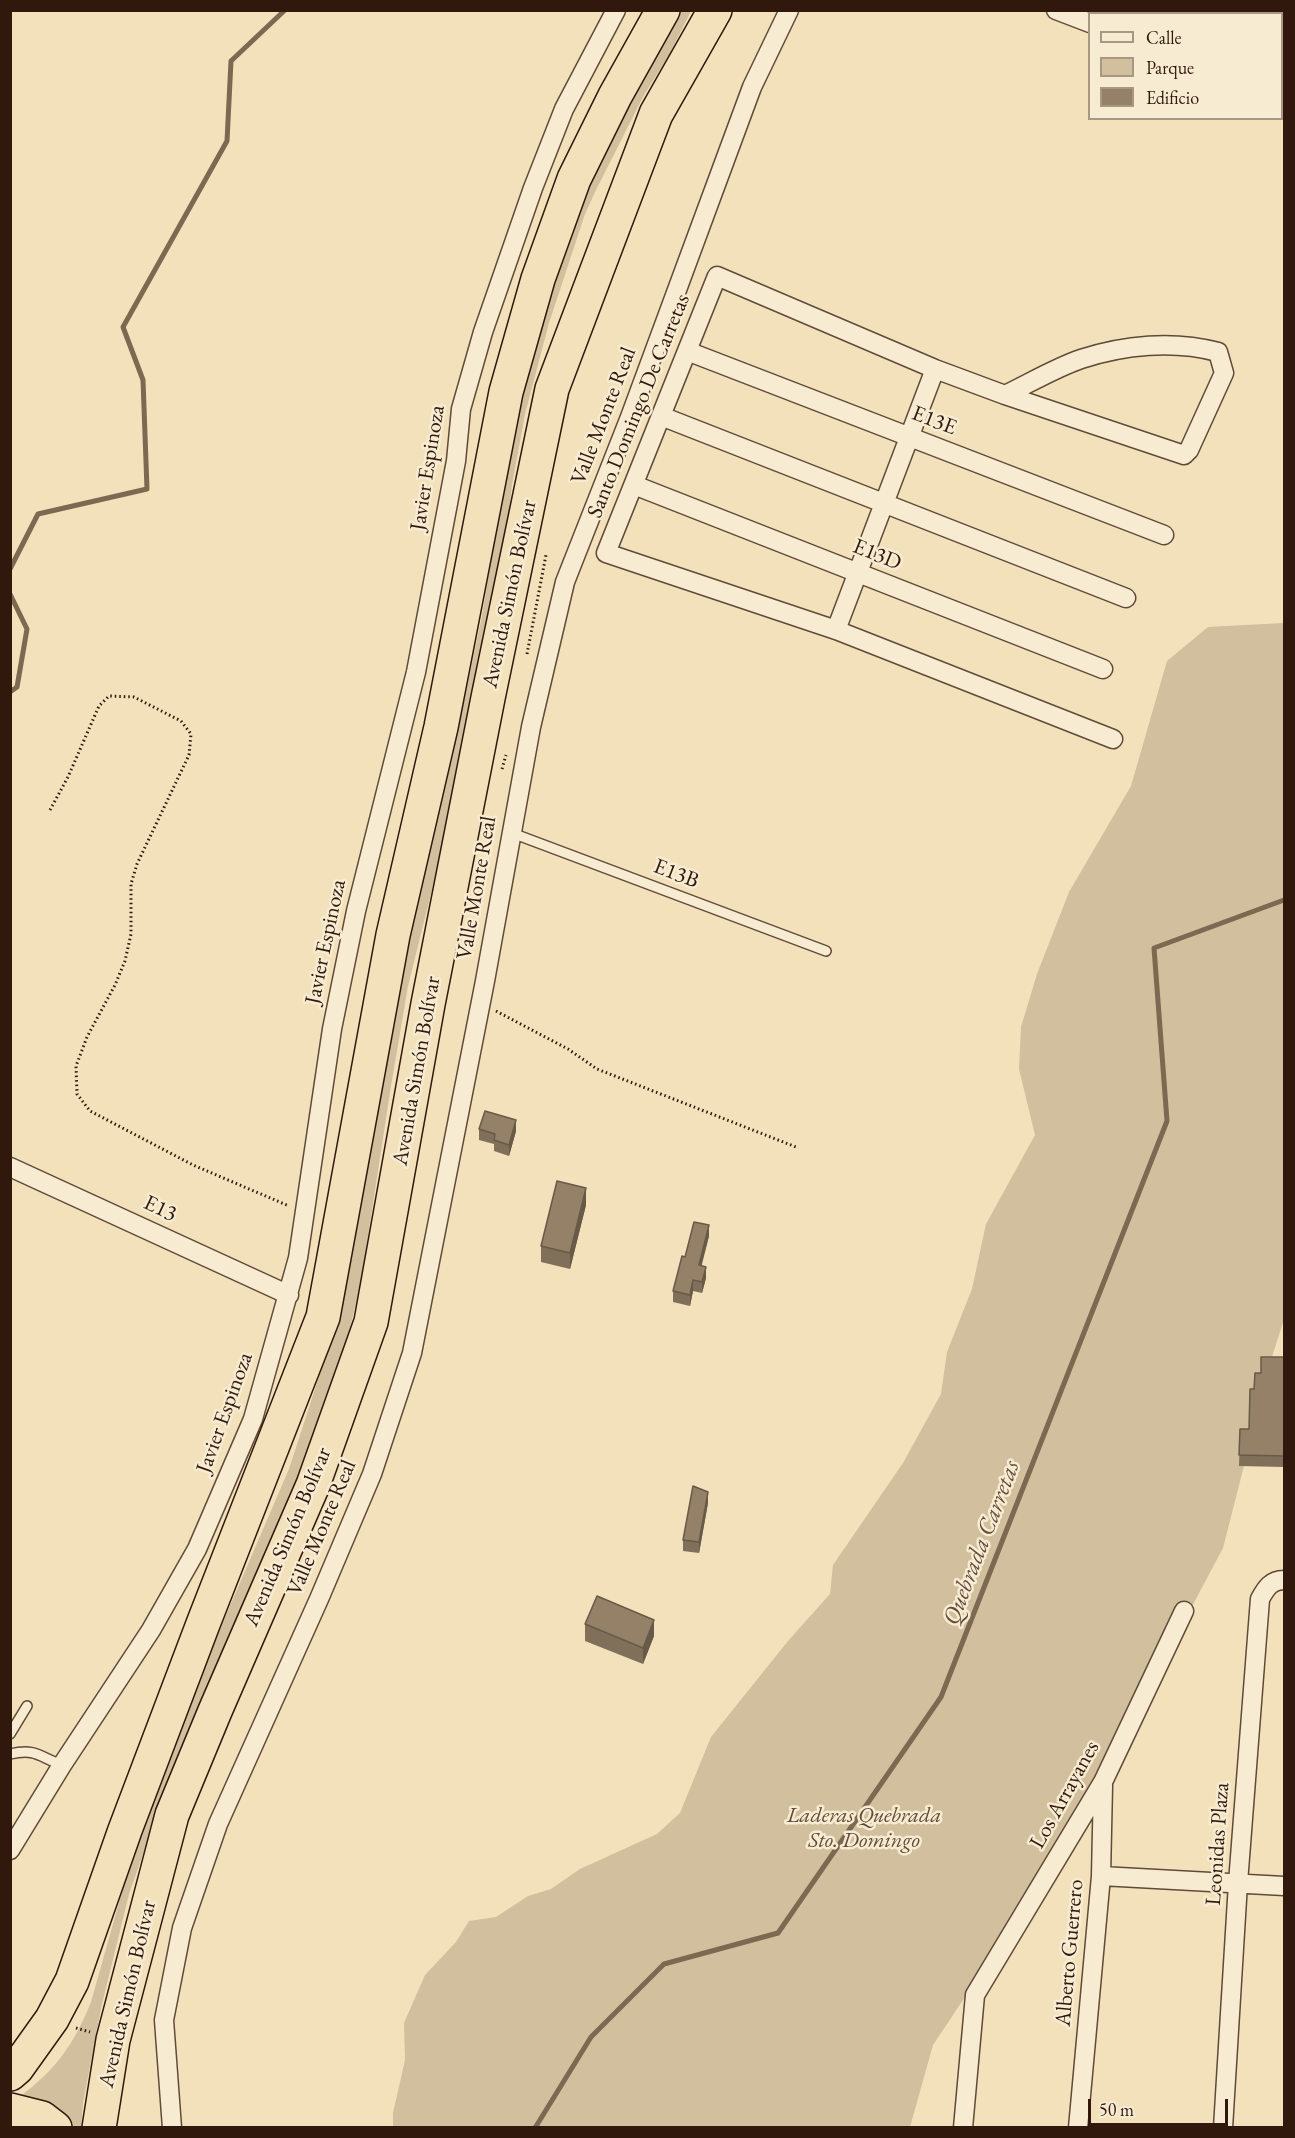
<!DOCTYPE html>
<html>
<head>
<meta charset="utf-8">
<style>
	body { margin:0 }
	#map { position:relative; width:1295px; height:2138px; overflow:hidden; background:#f2e1ba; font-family:"EB Garamond",serif }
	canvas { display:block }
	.frame { position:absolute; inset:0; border:12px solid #31180d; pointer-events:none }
	.legend { position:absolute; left:1088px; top:12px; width:195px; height:108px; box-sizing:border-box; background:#f7ecd2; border:2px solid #a89783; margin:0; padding:8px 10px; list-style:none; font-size:18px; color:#31180d }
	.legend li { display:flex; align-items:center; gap:12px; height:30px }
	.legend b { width:30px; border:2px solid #a89783 }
	.scale { position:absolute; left:1088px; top:2099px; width:140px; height:27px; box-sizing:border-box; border:3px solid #31180d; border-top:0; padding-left:8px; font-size:18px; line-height:21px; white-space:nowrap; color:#31180d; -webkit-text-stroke:4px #f7ecd2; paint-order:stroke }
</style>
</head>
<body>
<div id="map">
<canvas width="1295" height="2138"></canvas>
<div class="frame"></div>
<ul class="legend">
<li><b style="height:8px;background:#f7ecd2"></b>Calle</li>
<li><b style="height:16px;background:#d1bf9d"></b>Parque</li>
<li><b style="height:16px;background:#958167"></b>Edificio</li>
</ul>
<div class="scale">50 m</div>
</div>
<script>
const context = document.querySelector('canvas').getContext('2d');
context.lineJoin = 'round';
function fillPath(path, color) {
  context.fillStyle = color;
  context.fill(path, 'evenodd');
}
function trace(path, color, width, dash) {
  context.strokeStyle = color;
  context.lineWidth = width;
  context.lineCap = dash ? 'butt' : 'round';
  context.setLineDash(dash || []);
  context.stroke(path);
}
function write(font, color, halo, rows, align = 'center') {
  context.font = font + ' "EB Garamond",serif';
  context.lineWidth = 5;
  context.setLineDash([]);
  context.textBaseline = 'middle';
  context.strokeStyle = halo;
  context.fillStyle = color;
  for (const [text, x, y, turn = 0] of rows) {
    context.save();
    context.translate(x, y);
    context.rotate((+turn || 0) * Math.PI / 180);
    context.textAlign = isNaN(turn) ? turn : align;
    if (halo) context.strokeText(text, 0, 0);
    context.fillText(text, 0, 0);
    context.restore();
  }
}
fillPath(new Path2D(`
	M672 11H691L669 55 644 95 596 190 585 214 549 323 525 414 512 485 503 559 456 793 408 986 391 1086 361 1281 346 1345 317 1431 160 1806 129 1894 119 1935 102 2004 83 2103 81 2127H75L62 2114 19 2097C56 2070 74 2044 91 2002L122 1892 152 1803 211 1650 289 1469 331 1340 420 879 454 748 482 616 515 410 575 212Z
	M1284 623V1319L1271 1360 1223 1548 1129 1725 1098 1797 933 2045 910 2127 393 2128V2113L405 2060 404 2023 425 1975 456 1942 469 1921 496 1917 528 1896 551 1889 580 1869 657 1834 680 1813 711 1737 788 1641 830 1594 833 1565 903 1463 941 1394 947 1352 972 1289 986 1224 1035 1135 1019 1069 1021 1027 1037 974 1069 892 1131 786 1167 661 1208 627Z`), '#d1bf9d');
trace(new Path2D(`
	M10 569 38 514 147 489 143 380 123 327 227 141 231 61 285 10
	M10 594 27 629 17 687 10 692
	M535 2128 591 2037 664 1964 778 1933 941 1697 1167 1121 1154 948 1284 900`), '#7d6851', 5);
const lane = new Path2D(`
	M512 833 826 951
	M10 1734 27 1706
	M10 1754C37 1748 39 1757 62 1765`);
const street = new Path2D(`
	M1056 10 1090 23
	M1185 14 1186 10
	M687 351 1164 535
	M1005 395C1030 383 1055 368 1081 359 1124 345 1173 340 1218 352L1224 373 1189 450 1184 455 1005 395 935 369 717 276 606 553 836 630 1113 739
	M661 416 1126 598
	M634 485 1103 669
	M836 630 935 369
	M10 1167 289 1295
	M10 1850 62 1765 151 1630 197 1549 253 1419 298 1258 332 1029 356 911 416 672 456 461 461 409 483 332 533 188 564 109 616 10
	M1101 1876 1284 1886
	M172 2128 164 2020 182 1928 218 1824 319 1599 372 1474 412 1353 485 981 531 727 565 582 630 417 752 87 789 10
	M963 2128 975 1995 1103 1782 1184 1611
	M1078 2128 1101 1876 1103 1785
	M1223 2128 1238 1883 1260 1599C1266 1588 1271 1580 1284 1580`);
const highway = new Path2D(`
	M10 2074 17 2068 52 2019 72 1981 125 1830 203 1624 323 1317 393 935 441 727 506 392 538 279 574 179 615 96 663 10
	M10 2110 42 2118 55 2128
	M99 2128 113 2040 172 1815 215 1711 313 1485 371 1322 428 1004 488 698 552 389 656 114 715 10`);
trace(lane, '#614a38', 12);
trace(street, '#614a38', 21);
trace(highway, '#31180d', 36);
trace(new Path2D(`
	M527 654 546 555
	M502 769 506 755
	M50 810 68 777 99 706 109 696 134 697 181 721 191 734 189 755 137 864 131 884V934L125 961 115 985 87 1037 76 1066 77 1094 90 1111 193 1165 289 1206
	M496 1011 568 1049 597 1069 796 1147
	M76 2028 90 2032`), '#31180d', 3, [1.5, 3]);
trace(lane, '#f7ecd2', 9);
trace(street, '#f7ecd2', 18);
trace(highway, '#f2e1ba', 33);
fillPath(new Path2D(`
	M479 1129 516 1131 509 1156 494 1151V1144L479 1140Z
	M586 1205 570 1269 541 1262V1246Z
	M709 1236 701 1265 706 1278 702 1293 693 1291 690 1306 673 1302V1291Z
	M1284 1357V1467L1239 1466 1240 1429H1249L1254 1389 1261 1373Z
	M708 1503 699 1553 683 1551V1540Z
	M585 1624 654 1636 643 1664 585 1641Z`), '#806f59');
fillPath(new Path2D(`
	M516 1120V1131L509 1156V1145Z
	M586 1188V1205L570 1269V1253Z
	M709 1225V1236L699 1276V1265Z
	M706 1267V1278L702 1293V1282Z
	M693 1280V1291L690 1306V1295Z
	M708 1492V1503L699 1553V1542Z
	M654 1620V1636L643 1664V1648Z`), '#685a48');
const building = new Path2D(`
	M485 1111 516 1120 509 1145 494 1140 495 1134 479 1129Z
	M557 1181 586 1188 570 1253 541 1246Z
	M694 1222 709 1225 699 1265 706 1267 702 1282 693 1280 690 1295 673 1291 682 1256 685 1257Z
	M1261 1357H1284V1456L1239 1455 1240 1429H1249L1250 1389H1254L1255 1373H1261Z
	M693 1486 708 1492 699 1542 683 1540Z
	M597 1596 654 1620 643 1648 585 1624Z`);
fillPath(building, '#958167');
trace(building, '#685a48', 1.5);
write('22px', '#31180d', '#f7ecd2', [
	["Santo Domingo De Carretas",639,406,-68],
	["Valle Monte Real",604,416,-69],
	["E13E",934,421,21],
	["Javier Espinoza",428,468,-81],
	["E13D",877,555,22],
	["Avenida Simón Bolívar",510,594,-78],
	["E13B",676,874,21],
	["Valle Monte Real",477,888,-80],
	["Javier Espinoza",326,942,-78],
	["Avenida Simón Bolívar",417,1071,-80],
	["E13",160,1209,25],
	["Javier Espinoza",225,1413,-70],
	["Valle Monte Real",322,1528,-67],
	["Avenida Simón Bolívar",288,1537,-67],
	["Los Arrayanes",1065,1795,-61],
	["Leonidas Plaza",1218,1844,-86],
	["Alberto Guerrero",1070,1953,-85],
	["Avenida Simón Bolívar",128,1994,-77]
]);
write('italic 22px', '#614a38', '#f7ecd2', [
	["Laderas Quebrada",864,1816],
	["Sto. Domingo",864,1841]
]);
write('italic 24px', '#644d3b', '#f7ecd2', [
	["Quebrada Carretas",982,1543,-69]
]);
</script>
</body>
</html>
